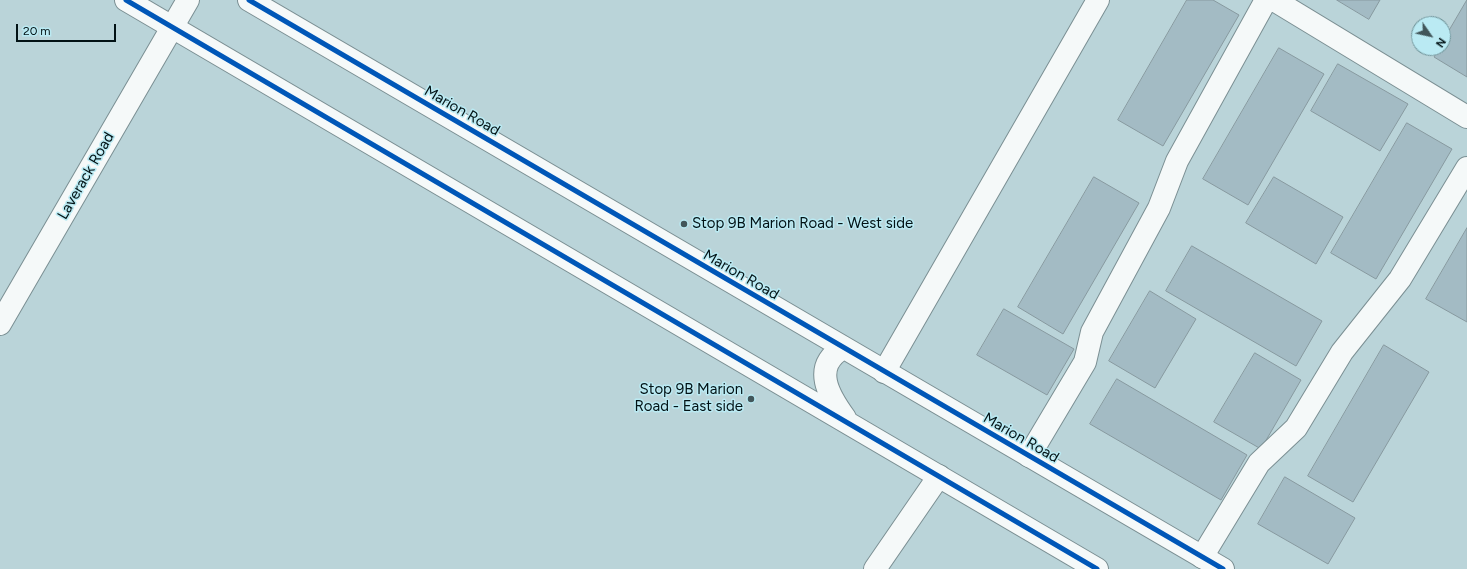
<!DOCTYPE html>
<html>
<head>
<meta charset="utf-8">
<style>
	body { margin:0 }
	#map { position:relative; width:1467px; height:569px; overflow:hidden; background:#bad4d9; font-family:Figtree,sans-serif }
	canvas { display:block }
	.north { position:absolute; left:1411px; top:16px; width:40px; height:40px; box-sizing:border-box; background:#baeaf3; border:1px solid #70949a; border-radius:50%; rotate:124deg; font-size:11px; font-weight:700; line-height:16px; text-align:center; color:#021215 }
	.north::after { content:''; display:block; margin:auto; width:14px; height:18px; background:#42565a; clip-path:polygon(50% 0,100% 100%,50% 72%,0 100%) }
	.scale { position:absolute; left:16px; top:24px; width:100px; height:18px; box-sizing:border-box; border:2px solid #021215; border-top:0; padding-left:5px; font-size:12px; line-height:14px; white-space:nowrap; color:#021215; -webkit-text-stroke:3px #baeaf3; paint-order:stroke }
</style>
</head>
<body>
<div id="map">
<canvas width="1467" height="569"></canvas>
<div class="north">N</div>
<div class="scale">20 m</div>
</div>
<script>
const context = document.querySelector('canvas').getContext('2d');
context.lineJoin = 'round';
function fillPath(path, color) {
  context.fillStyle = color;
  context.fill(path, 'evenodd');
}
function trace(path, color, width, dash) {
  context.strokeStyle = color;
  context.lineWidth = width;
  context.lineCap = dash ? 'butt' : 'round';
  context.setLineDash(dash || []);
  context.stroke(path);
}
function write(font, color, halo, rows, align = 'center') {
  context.font = font + ' Figtree,sans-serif';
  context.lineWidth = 3;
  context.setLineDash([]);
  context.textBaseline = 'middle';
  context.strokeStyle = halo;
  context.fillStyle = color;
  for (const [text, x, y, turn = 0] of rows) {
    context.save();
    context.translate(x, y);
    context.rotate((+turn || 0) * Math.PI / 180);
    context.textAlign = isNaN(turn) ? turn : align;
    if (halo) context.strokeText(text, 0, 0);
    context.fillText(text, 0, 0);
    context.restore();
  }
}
const building = new Path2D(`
	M1187 0H1213L1239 15 1163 146 1118 120Z
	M1337 0H1380L1369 19Z
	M1467 0V77L1434 57 1439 48H1443V41Z
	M1279 48 1324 74 1248 205 1203 179Z
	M1338 64 1408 104 1380 151 1311 111Z
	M1407 123 1452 149 1376 279 1331 253Z
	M1094 177 1139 203 1063 334 1018 307Z
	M1274 177 1343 217 1316 264 1246 223Z
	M1467 228V322L1426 299Z
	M1192 246 1322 321 1296 366 1166 291Z
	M1150 291 1196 319 1155 388 1109 361Z
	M1004 309 1074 349 1047 395 977 355Z
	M1384 345 1429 372 1353 502 1308 476Z
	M1255 353 1301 380 1261 449 1214 422Z
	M1117 379 1247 455 1221 500 1090 424Z
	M1285 477 1355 518 1328 564 1258 524Z`);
fillPath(building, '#a3bbc4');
trace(building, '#87999f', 1);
const minor = new Path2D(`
	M1274 0 1467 117
	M0 324 188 0
	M884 372 1098 0
	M1029 456 1085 362 1092 332 1159 208 1177 161 1266 0
	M1202 557 1259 463 1296 428 1342 352 1400 279 1467 168
	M875 569 939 476`);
const primary = new Path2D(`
	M126 0 1097 569
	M249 0 1223 569
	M843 348C811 367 829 396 845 418`);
trace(minor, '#7b8f93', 24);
trace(primary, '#7b8f93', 24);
trace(minor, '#f5f9f9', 22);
trace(primary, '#f5f9f9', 22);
trace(new Path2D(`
	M126 0 1097 569
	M249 0 1223 569`), '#0057b8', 5);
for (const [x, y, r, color] of [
	[684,224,4,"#42565a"],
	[751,399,4,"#42565a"]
]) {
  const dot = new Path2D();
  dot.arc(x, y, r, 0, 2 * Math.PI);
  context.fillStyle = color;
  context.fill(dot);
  trace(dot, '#baeaf3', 1.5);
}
write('15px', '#021215', '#baeaf3', [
	["Marion Road",462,111,30],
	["Laverack Road",86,176,-60],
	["Marion Road",741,275,30],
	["Marion Road",1021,438,30]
]);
write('15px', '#021215', '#baeaf3', [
	["Stop 9B Marion Road - West side",692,224],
	["Stop 9B Marion",743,390,"right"],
	["Road - East side",743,407,"right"]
], 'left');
</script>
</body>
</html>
